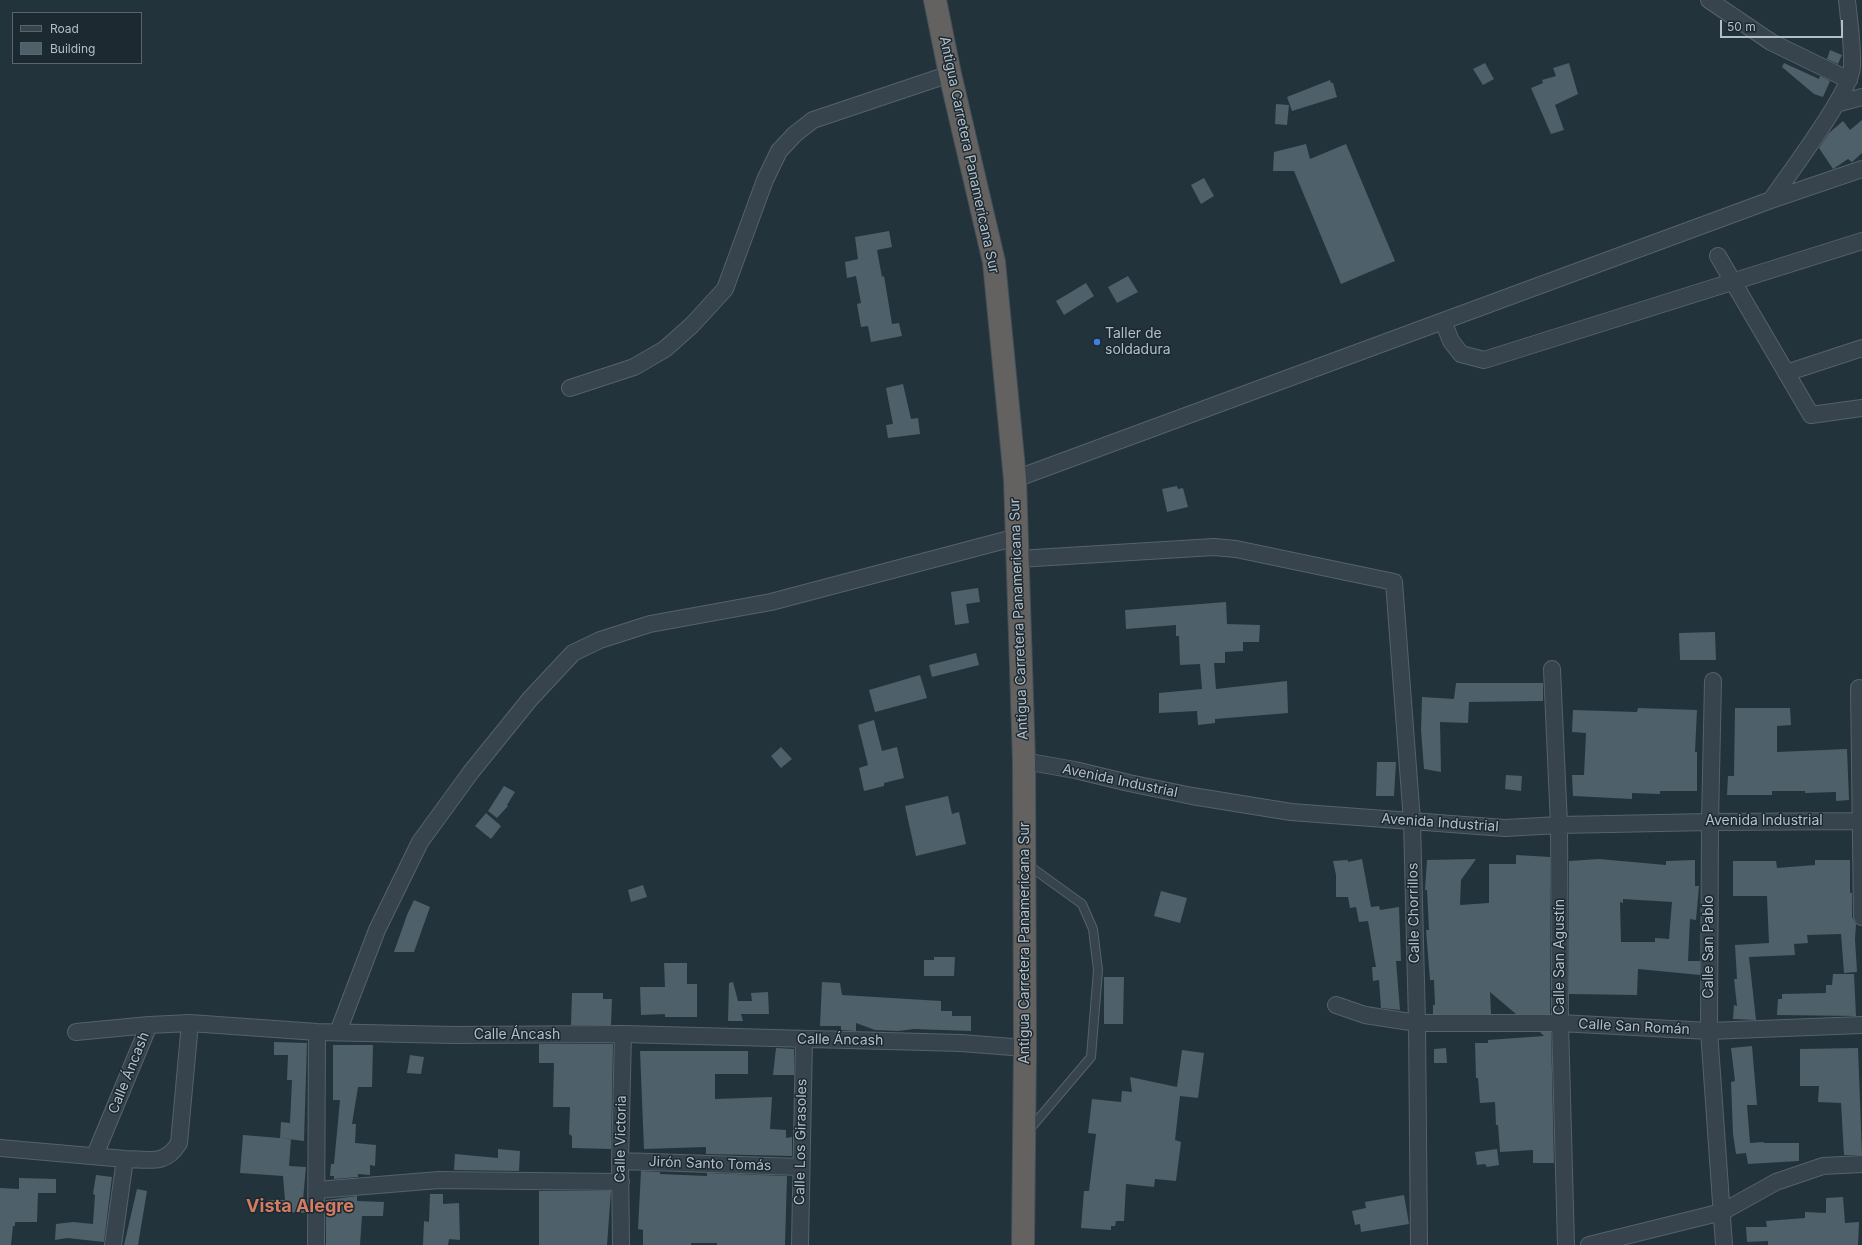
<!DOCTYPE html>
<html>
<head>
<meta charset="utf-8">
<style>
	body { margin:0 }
	#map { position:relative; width:1862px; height:1245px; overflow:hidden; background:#23333c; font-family:Inter,sans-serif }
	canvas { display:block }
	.legend { position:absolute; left:12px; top:12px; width:130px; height:52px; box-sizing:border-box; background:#1c2931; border:1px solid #58656d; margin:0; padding:5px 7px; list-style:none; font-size:12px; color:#b3bfc8 }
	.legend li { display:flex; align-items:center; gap:8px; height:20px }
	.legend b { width:20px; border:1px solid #58656d }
	.scale { position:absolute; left:1720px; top:20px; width:123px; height:18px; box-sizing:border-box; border:2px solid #b3bfc8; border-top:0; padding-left:5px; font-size:12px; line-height:14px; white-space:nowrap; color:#b3bfc8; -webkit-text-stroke:3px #1c2931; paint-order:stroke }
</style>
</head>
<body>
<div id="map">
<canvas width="1862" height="1245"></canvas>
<ul class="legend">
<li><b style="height:5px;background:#37444d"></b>Road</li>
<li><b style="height:11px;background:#4e606a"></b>Building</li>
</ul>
<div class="scale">50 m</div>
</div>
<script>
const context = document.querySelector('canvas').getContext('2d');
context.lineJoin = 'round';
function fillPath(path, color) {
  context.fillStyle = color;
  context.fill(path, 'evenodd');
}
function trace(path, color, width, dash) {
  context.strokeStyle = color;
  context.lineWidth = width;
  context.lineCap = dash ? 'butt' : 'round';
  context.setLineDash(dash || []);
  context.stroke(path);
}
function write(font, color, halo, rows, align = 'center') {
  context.font = font + ' Inter,sans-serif';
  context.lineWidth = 3;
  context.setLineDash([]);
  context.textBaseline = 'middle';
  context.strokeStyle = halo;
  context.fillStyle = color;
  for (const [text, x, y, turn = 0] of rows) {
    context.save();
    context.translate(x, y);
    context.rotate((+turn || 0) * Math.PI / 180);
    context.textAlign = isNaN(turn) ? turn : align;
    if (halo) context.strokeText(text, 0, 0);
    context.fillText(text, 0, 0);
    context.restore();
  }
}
fillPath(new Path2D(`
	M1830 50 1842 55 1838 64 1827 59Z
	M1485 63 1494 79 1483 85 1473 69Z
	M1569 63 1578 94 1555 105 1564 130 1551 134 1531 88 1543 83 1542 80 1556 76 1553 68Z
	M1784 63 1819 79 1820 76 1830 81 1823 97 1814 94 1782 67Z
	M1330 80 1331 83H1333L1337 97 1292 111 1287 97Z
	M1276 104 1289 105 1287 125 1275 124Z
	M1862 120V153L1852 162 1848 159 1833 169 1819 148 1829 133 1843 121 1850 130Z
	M1306 144 1310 159 1346 144 1395 261 1341 284 1294 171H1273L1274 152Z
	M1204 178 1214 196 1201 204 1191 185Z
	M889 231 892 247 877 250 882 277 884 276 892 324 899 323 902 336 871 342 868 326 861 327 857 304 861 303 856 276 847 278 845 262 858 259 855 237Z
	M1128 276 1138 292 1117 303 1108 287Z
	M1086 283 1094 296 1064 315 1056 301Z
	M903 384 911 419 918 418 920 434 888 438 886 425 893 424 886 388Z
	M1177 486 1178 489 1183 488 1188 507 1167 512 1162 489Z
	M978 588 980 602 966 604 969 623 955 625 951 592Z
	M1226 602 1227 624 1260 625 1259 642H1243V651L1225 652V663H1214L1216 689 1287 681 1288 713 1215 719V723L1198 725 1197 711 1159 713V693L1202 689 1200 664 1180 665 1179 636H1176V625L1126 629 1125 610Z
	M1715 632 1716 660H1680L1679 633Z
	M976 653 979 665 932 677 929 665Z
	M920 675 927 698 875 712 869 690Z
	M1456 683H1543V701L1469 702 1468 723 1440 722 1441 772 1424 769 1421 730 1422 697 1454 699Z
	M1638 708 1697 710 1695 752H1697V791H1660V794L1632 793V799L1573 796 1572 775H1584L1586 733 1572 732 1573 710 1637 712Z
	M1735 708H1790L1791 725 1777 726V752L1847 749 1849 800 1836 801V792L1805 793V791H1772V795H1727L1728 776H1734Z
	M874 720 882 751 897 747 904 778 884 783V786L864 791 859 768 868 765 858 725Z
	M781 747 792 759 781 768 771 756Z
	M1377 762H1396L1394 796H1376Z
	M1506 775 1522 776 1521 791 1505 789Z
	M504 786 515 792 507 805 508 806 497 818 488 811Z
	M948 796 952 814 959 812 966 844 916 856 905 806Z
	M486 813 501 826 491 839 475 826Z
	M1516 855 1550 857V1014H1516L1490 992 1491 1014H1433V1005H1435L1434 980H1430L1426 930H1429L1427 890H1425L1427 860 1476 859 1461 880 1460 905 1489 903V864H1516Z
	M1362 859 1371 907 1379 906 1380 910 1399 907 1401 961H1396L1400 1010 1381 1008 1379 980 1373 981 1372 967H1376L1368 921 1359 922 1356 907 1350 908 1348 897H1336V875L1333 861 1348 860V862Z
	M1599 859 1666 865V861L1695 860V886H1699L1696 920 1690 919 1688 961H1700V975L1638 969 1637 995 1569 994V861ZM1623 899 1672 902 1669 939 1655 938V942H1621L1620 902 1623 903Z
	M1815 860H1850V893H1852V917L1856 924 1855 939 1857 972 1844 973 1841 934 1807 935 1808 943 1794 944 1795 955 1749 957 1756 1020 1733 1019 1734 1005 1737 1006 1734 979H1737L1735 945 1769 943 1767 896H1733V861H1776L1777 868 1815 865Z
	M643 885 647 897 631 902 628 890Z
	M1161 891 1187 898 1180 923 1154 916Z
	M414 900 430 907 414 952H394L407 915Z
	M934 957H955L954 976H924V960H934Z
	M664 963H687V984H697V1017H665V1014L641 1015 640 987H665Z
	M1833 974H1854L1856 1016 1777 1015 1778 999H1782V994L1826 993V985H1832Z
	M1104 977H1124L1123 1024H1104Z
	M733 982 738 1001H752L751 993 768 992 769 1014H741L743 1021H728L729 983Z
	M822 982 840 983 842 995 941 1001V1011H952V1016H971V1031L914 1029 898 1031 875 1030 856 1023V1031L841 1030V1026H820Z
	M572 993H603V999H612L611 1025H571Z
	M1540 1032H1551L1554 1163H1533V1150L1500 1152 1498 1125H1496L1495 1102 1480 1103 1478 1078H1476L1475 1043H1488V1040L1544 1036Z
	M274 1042 307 1043 304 1141 280 1138 281 1122 290 1123 292 1080H287L288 1055H274Z
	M539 1044H613L611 1149 572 1148V1136L569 1134 570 1107H553L554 1063H539Z
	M333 1045H373L372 1087H358L352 1124H356L355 1143 376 1145 375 1166 370 1165V1175L358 1174V1177L334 1179V1176H330L331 1164H334L340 1100H333Z
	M1752 1046 1757 1105H1747L1750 1143 1763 1142 1764 1143H1799V1161L1748 1164 1746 1153 1736 1154 1733 1134 1731 1082 1735 1081 1731 1048Z
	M776 1048 794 1049V1075H773Z
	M1446 1048 1447 1063H1434V1049Z
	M1858 1048 1862 1155H1844L1841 1103 1818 1102 1819 1086H1800V1049Z
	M1182 1050 1204 1053 1198 1098 1180 1096 1175 1140 1181 1142 1176 1181 1155 1179 1154 1187 1126 1184 1124 1221H1116L1115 1226H1111V1230L1081 1228 1084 1191H1089L1096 1134 1088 1133 1092 1099 1121 1102 1122 1091 1132 1092 1130 1077 1177 1087Z
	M640 1051H748V1074H715V1099L772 1097 770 1129 786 1130V1138L792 1137V1156L706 1154V1147L644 1149Z
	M410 1055 424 1057 421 1074 407 1073Z
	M243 1135 291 1139 289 1166 306 1167 303 1200H307V1213L268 1211V1200H285L283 1176 240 1173Z
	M498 1149 520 1151 519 1171 454 1170 455 1154 498 1158Z
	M1497 1149 1499 1165 1487 1167 1485 1164 1477 1165 1475 1152Z
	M641 1171 660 1172V1174L707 1176V1173L787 1176 785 1245H717V1243H691V1245H643V1230L638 1229Z
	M96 1175 112 1177 104 1242 67 1238 55 1240 56 1224 73 1222 93 1224 95 1195 93 1194Z
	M19 1178 56 1179V1193H38L37 1222H15V1226H13L11 1245H0V1188L19 1189Z
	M137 1189 147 1191 138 1245H124Z
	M539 1191H611L607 1245H539Z
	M430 1194H443V1204L459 1203 460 1240 449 1239 448 1245H423L424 1221 429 1222Z
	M1404 1195 1409 1224 1361 1232 1360 1224 1355 1225 1352 1211 1366 1208 1365 1202Z
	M357 1196V1201L384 1202 383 1216H362L360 1245H326V1200Z
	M1843 1197 1845 1223 1859 1222 1858 1245H1768V1241L1747 1242 1746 1227H1767L1766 1221 1805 1218V1212L1826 1213V1198Z`), '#4e606a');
const service = new Path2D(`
	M1028 865 1082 904 1093 929 1098 970 1091 1057 1029 1130`);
const minor = new Path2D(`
	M1709 0 1771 42 1849 80
	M1836 104 1862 97
	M1771 200C1788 175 1851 92 1852 67 1853 46 1849 21 1847 0
	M1718 256 1811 415 1862 408
	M1443 321 1451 341 1461 354 1484 360 1862 241
	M1786 373 1862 348
	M570 388 634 367 665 349 692 325 725 289 765 180 779 151 795 134 813 120 950 74
	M1015 479 1771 200 1862 169
	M1018 559 1214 547 1236 549 1394 582 1412 821 1417 1023 1419 1245
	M1552 669 1559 825 1560 1023 1566 1245
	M1713 681 1710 822 1709 1031 1724 1245
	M1859 688 1862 917
	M1024 761 1075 770 1129 783 1192 796 1291 812 1505 828 1559 825 1710 822 1862 821
	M1336 1005 1365 1015 1417 1023H1560L1709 1031 1862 1025
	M76 1032 149 1025
	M338 1032 377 930 420 842 471 772 530 699 573 653 600 640 650 624 771 602 1017 537
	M0 1148 125 1159 113 1245
	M95 1155 149 1025 190 1023 317 1032 454 1035 623 1034 961 1043 1025 1048
	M125 1159C149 1159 165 1166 179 1143L190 1023
	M620 1161 800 1167
	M317 1190 439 1180 621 1182
	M316 1245 317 1032
	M621 1245 620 1161 623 1034
	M800 1245 804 1039
	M1589 1245 1722 1212 1776 1182 1823 1166 1862 1164`);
const trunk = new Path2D(`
	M935 0 950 74 994 262 1015 479 1024 761 1025 1048 1023 1245`);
trace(service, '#55626a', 10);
trace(minor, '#55626a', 18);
trace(trunk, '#424f57', 24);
trace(service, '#37444d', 8);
trace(minor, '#37444d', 16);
trace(trunk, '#646260', 22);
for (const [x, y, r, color] of [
	[1097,342,4,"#3f7fe0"]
]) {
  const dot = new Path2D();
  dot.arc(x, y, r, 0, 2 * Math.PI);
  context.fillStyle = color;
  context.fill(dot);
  trace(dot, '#1c2931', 1.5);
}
write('14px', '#b3bfc8', '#1c2931', [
	["Antigua Carretera Panamericana Sur",969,155,78],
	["Antigua Carretera Panamericana Sur",1019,619,-92],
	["Avenida Industrial",1120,781,12],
	["Avenida Industrial",1764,821],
	["Avenida Industrial",1440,823,4],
	["Calle Chorrillos",1414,913,-91],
	["Antigua Carretera Panamericana Sur",1025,943,-90],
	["Calle San Pablo",1709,947,-90],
	["Calle San Agustín",1560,957,-90],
	["Calle San Román",1634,1027,3],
	["Calle Áncash",517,1035],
	["Calle Áncash",840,1040,1],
	["Calle Áncash",129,1073,-68],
	["Calle Victoria",621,1139,-89],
	["Calle Los Girasoles",801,1142,-89],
	["Jirón Santo Tomás",710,1164,2]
]);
write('14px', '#b3bfc8', '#1c2931', [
	["Taller de",1105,334],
	["soldadura",1105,350]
], 'left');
write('bold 18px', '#d47c62', '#1c2931', [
	["Vista Alegre",300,1207]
]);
</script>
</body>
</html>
